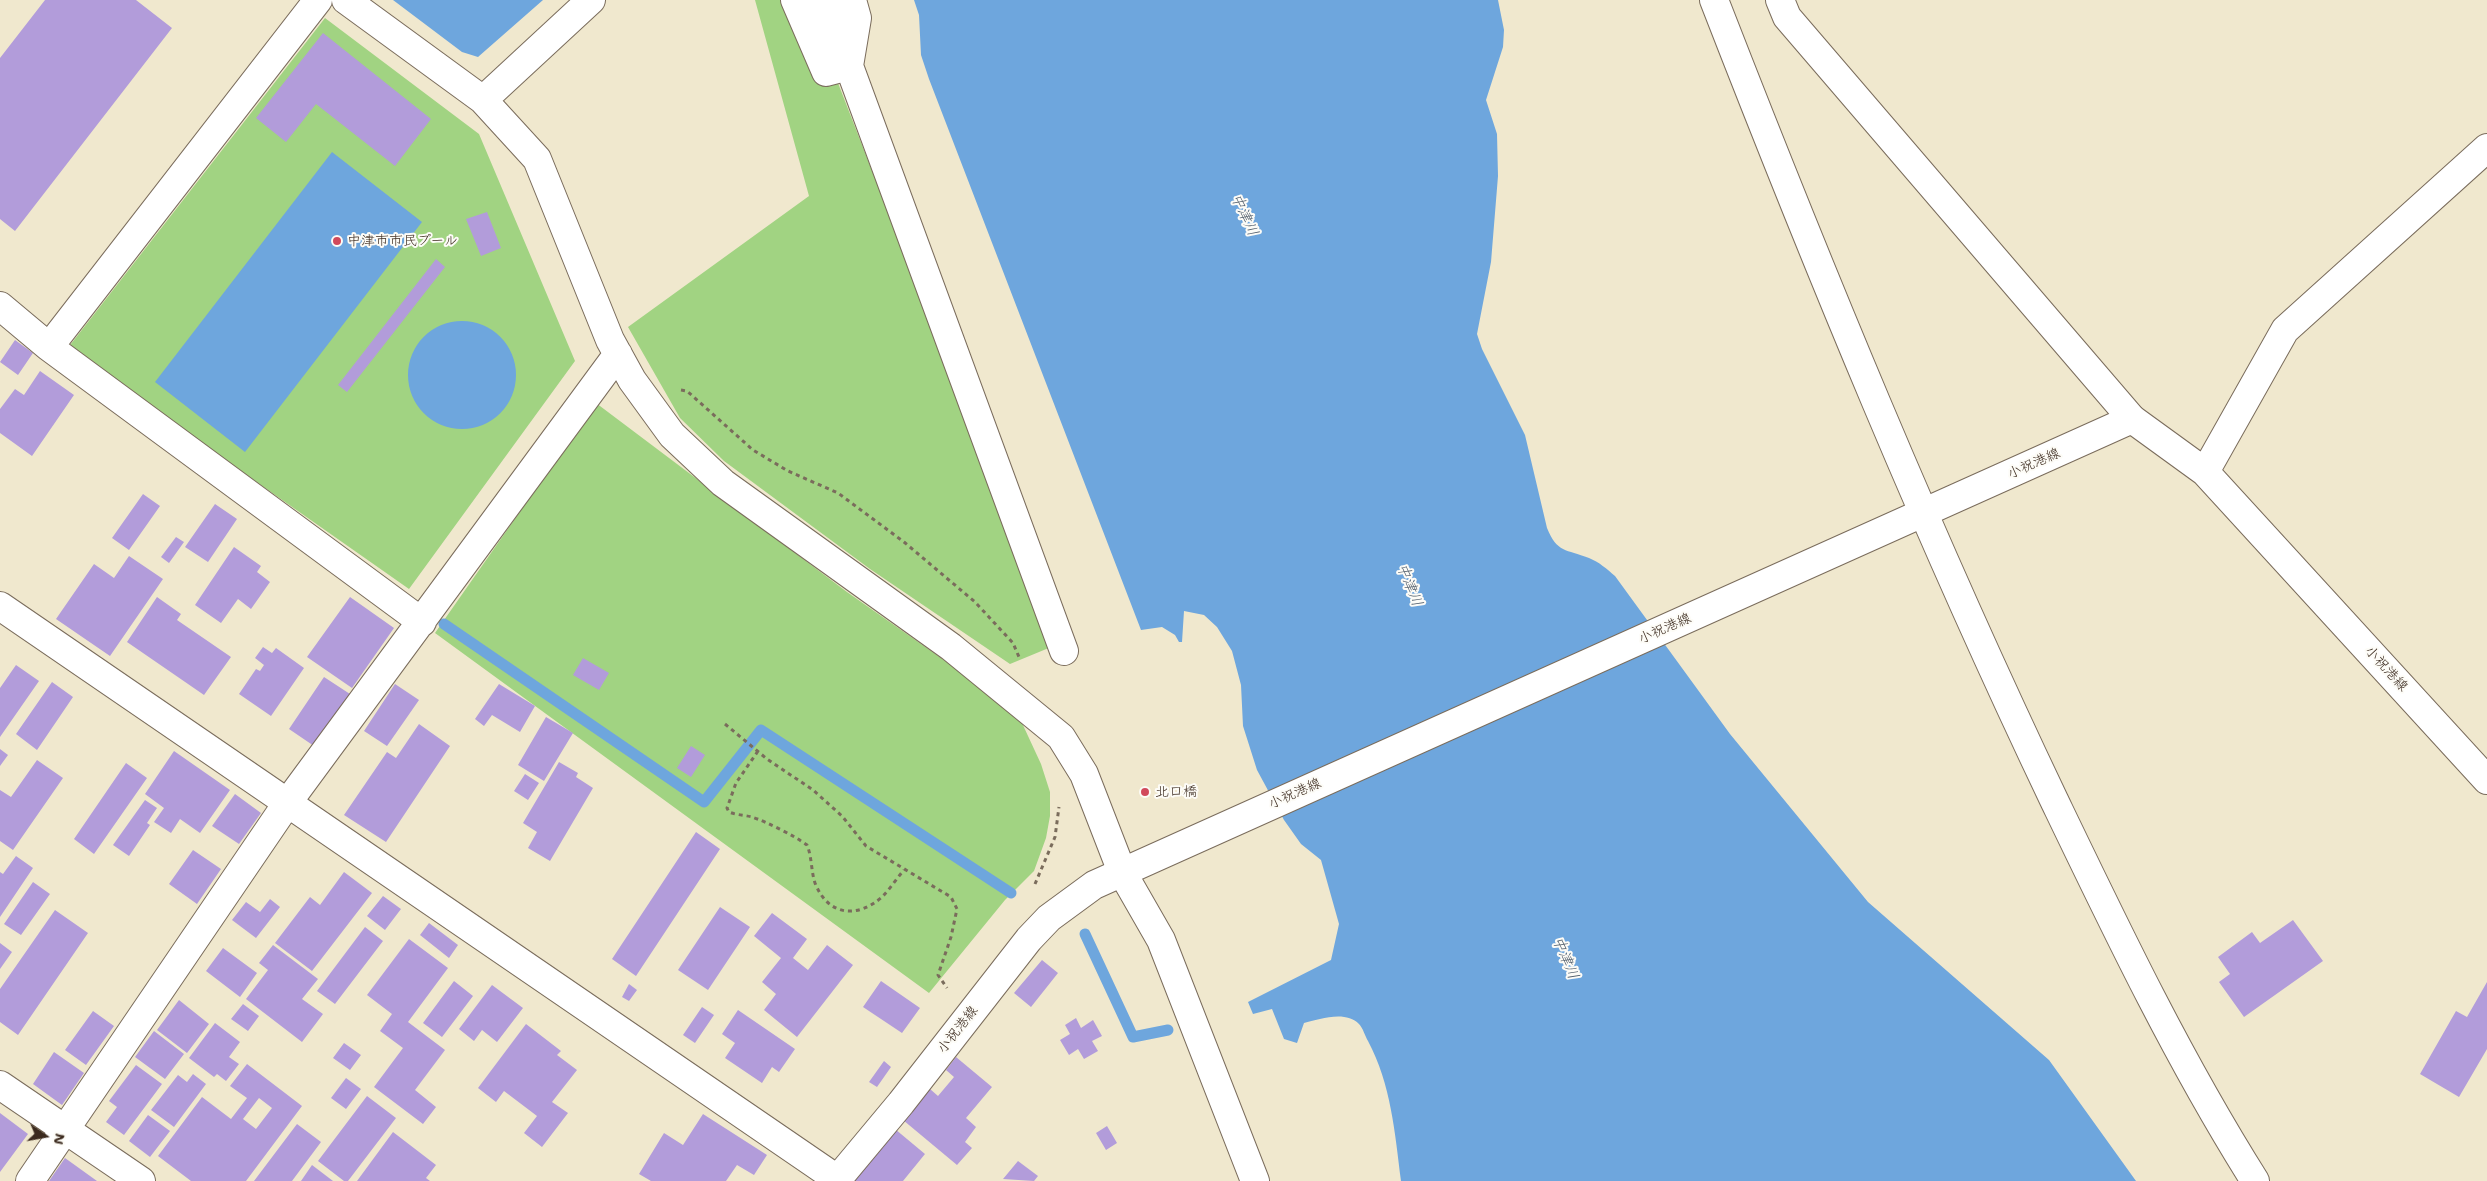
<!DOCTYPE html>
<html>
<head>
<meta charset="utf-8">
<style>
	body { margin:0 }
	#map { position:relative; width:2487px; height:1181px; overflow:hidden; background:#f0e8ce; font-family:"Shantell Sans",sans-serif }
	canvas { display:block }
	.north { position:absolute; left:20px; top:1111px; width:50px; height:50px; -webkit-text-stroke:4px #fdfcf7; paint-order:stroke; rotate:102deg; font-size:14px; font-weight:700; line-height:20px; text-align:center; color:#3b2a1e }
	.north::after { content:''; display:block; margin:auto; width:18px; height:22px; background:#3b2a1e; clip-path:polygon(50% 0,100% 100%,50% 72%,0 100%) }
</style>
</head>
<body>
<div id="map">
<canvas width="2487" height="1181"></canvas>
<div class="north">N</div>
</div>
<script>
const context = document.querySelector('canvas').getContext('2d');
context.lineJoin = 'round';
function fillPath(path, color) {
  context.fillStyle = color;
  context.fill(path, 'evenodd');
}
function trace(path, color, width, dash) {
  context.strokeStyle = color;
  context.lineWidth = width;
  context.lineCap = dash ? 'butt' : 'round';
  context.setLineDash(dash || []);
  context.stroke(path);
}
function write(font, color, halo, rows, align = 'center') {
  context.font = font + ' "Shantell Sans","Klee One",sans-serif';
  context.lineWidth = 4;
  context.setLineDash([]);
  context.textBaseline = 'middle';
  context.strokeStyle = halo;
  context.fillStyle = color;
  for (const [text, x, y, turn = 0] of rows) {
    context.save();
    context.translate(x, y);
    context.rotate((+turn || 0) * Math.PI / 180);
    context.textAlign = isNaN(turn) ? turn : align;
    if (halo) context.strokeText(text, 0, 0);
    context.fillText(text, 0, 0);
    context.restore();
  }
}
fillPath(new Path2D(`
	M755 0H782L823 86 838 83 1056 645 1010 664 870 569 724 461 680 418 628 327 809 196Z
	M325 18 479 134 575 361 409 589 67 349Z
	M596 403 847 592 988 691 1022 723 1041 764 1050 792V816L1046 838 1034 871 1005 900 929 993 435 633Z`), '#a1d382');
fillPath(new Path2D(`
	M393 0H543L478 57 462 52Z
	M914 0H1498L1504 30 1503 47 1486 100 1497 134 1498 176 1491 262 1477 334 1482 349 1525 435 1547 528C1557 553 1566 549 1589 558 1599 562 1607 569 1615 576L1730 734 1868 902 2049 1060 2136 1181H1401C1395 1133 1391 1084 1368 1041 1365 1036 1363 1028 1359 1024 1346 1010 1319 1019 1304 1023L1297 1043 1284 1039 1272 1009 1253 1014 1248 1002 1331 960 1339 924 1321 860 1301 844 1284 820 1257 770 1243 726 1241 685 1232 651 1217 627 1204 615 1184 611 1182 642H1179L1175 635 1162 627 1141 630 929 79 921 55 919 15Z
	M332 152 422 222 245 452 155 382Z
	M408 375a54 54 0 1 1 108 0a54 54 0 1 1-108 0Z`), '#6ea6dd');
trace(new Path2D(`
	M444 624 704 802 761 730 1011 893
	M1085 934 1133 1037 1168 1030`), '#6ea6dd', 11);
fillPath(new Path2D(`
	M45 0H136L172 28 15 231 0 219V58Z
	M323 33 431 119 395 166 316 104 286 142 256 118Z
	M487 212 501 248 481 256 466 219Z
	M436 259 445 267 347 392 338 385Z
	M15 340 33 353 18 375 0 362Z
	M40 371 74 395 32 456 0 433V409L15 389 24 395Z
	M143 494 160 506 129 550 112 538Z
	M215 504 237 519 208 562 185 547Z
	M176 537 184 542 169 563 161 557Z
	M234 547 261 566 257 572 270 582 251 609 238 599 221 623 195 605Z
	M129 556 163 579 110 656 56 619 94 564 114 578Z
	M157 597 181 614 177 620 231 657 204 695 127 642Z
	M350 597 394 628 352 688 307 657Z
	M263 647 272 653 276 648 304 668 271 716 239 694 256 669 260 671 264 665 255 658Z
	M583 658 609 673 599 690 573 675Z
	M16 665 39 681 0 737V688Z
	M324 677 350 694 314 746 289 729Z
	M52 682 73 697 37 750 16 734Z
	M395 684 419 700 387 746 364 731Z
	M499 684 535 706 520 732 492 715 484 726 475 719Z
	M546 717 573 733 544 781 518 765Z
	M419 724 450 746 386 842 344 815 387 752 396 758Z
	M691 746 705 755 691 777 677 768Z
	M0 749 8 755 0 766Z
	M174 751 230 790 200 833 180 819 171 833 154 822 164 808 145 794Z
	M37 760 63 778 13 850 0 841V790L11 797Z
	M559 762 578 773 576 777 593 788 550 861 528 848 537 832 523 823Z
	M126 763 147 778 94 854 74 839Z
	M525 774 539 783 528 800 514 791Z
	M235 794 261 813 239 844 212 826Z
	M145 800 157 808 147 823 150 825 129 856 113 845Z
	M696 832 720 849 636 976 612 959Z
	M193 850 221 869 197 904 169 884Z
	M16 856 33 868 0 917V872L3 874Z
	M344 872 372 893 312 971 275 943 310 897 320 905Z
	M33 882 50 894 21 935 4 924Z
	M383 896 401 909 385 930 367 916Z
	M270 899 280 907 256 938 232 920 246 902 260 912Z
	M720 907 750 927 708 990 678 970Z
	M55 910 88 933 18 1035 0 1022V989Z
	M772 913 807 939 793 958 808 970 827 945 853 965 797 1037 764 1010 776 994 762 982 781 958 754 936Z
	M2293 920 2323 961 2244 1017 2219 982 2230 974 2218 957 2252 932 2260 943Z
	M429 923 458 945 449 958 420 935Z
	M365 927 383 941 335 1004 317 991Z
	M409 939 448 968 408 1022 445 1050 415 1090 436 1107 423 1124 374 1087 403 1048 380 1031 392 1014 367 995Z
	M0 943 12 952 0 969Z
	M273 945 318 979 302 999 323 1014 302 1042 246 999 268 970 259 963Z
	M223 948 257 973 240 997 206 971Z
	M1042 960 1058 973 1031 1007 1014 993Z
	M454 981 473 996 442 1037 423 1023Z
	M881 981 920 1008 902 1033 863 1007Z
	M2487 982V1049L2459 1097 2420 1074 2456 1011 2467 1017Z
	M629 984 637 990 629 1001 622 997Z
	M492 985 523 1008 497 1042 482 1030 474 1041 459 1029Z
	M179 1000 209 1024 187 1053 157 1030Z
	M243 1004 259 1016 248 1031 231 1019Z
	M702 1007 714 1015 695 1043 683 1035Z
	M738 1010 795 1049 779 1072 772 1067 762 1083 725 1058 735 1043 722 1034Z
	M93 1011 114 1026 86 1065 65 1050Z
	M1076 1018 1081 1028 1093 1020 1102 1036 1092 1041 1098 1051 1084 1059 1078 1049 1069 1055 1060 1040 1070 1034 1065 1025Z
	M215 1023 240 1042 229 1057 239 1064 226 1081 217 1074 214 1077 189 1058Z
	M526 1024 561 1051 557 1055 577 1070 552 1102 568 1113 542 1147 524 1133 537 1116 504 1091 496 1102 478 1088Z
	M154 1031 184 1054 165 1079 135 1057Z
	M344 1043 361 1055 350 1070 333 1058Z
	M54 1052 84 1073 62 1105 33 1084Z
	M956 1057 992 1087 966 1118 976 1127 965 1142 972 1148 957 1165 903 1120 930 1089 938 1096 954 1077 946 1070Z
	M884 1061 891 1067 877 1087 869 1082Z
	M247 1064 302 1106 246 1181H191L158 1156 202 1097 231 1119 247 1098 230 1086ZM259 1098 272 1108 256 1129 243 1119Z
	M136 1065 162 1084 124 1135 106 1122 117 1107 109 1101Z
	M193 1074 206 1084 174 1127 151 1110 178 1075 187 1082Z
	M346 1078 361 1089 346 1109 331 1098Z
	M367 1096 396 1118 348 1181H344L318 1161Z
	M0 1113 28 1134 0 1172Z
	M703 1114 767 1155 754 1175 737 1165 726 1181H651L639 1174 664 1133 683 1145Z
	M148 1115 170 1131 150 1157 129 1141Z
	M297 1124 321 1142 292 1181H254Z
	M1107 1126 1117 1143 1106 1150 1096 1133Z
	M895 1129 925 1154 903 1181H853Z
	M393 1132 436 1165 426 1178 430 1181H357Z
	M65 1158 97 1181H49Z
	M1018 1161 1038 1176 1034 1181 1003 1179Z
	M312 1165 333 1181H301Z`), '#b29cda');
const street = new Path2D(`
	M346 0 483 100 537 159 610 340 632 380 672 435 723 483 951 647 1061 737 1084 774 1122 872 1161 940 1255 1181
	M795 0 826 72 849 66 824 0
	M852 0 857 18 849 66 1064 651
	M1714 0C1819 270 1929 538 2054 800 2116 929 2178 1059 2255 1181
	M1780 0 1787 17 2132 419
	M483 100 591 0
	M0 306 49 347 422 622
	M49 347 318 0
	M0 606 837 1179
	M0 1085 141 1181
	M30 1181 288 802 618 354`);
const secondary = new Path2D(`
	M2205 472 2285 330 2487 148
	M836 1181 901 1103 1029 939 1049 918 1094 885 2132 419 2205 472 2487 780`);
trace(street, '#7a6c5c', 30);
trace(secondary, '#7a6c5c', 30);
trace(new Path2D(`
	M681 390 687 391 753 450 788 471 838 493 904 542 975 602 1013 643 1019 657
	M725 724 767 759 813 790 842 816 866 846 951 897 957 909 951 937 938 975 947 988
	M758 751 736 783 727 808 729 812C736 815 744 815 752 817 767 822 795 836 807 845 812 857 811 871 815 883 828 916 857 919 882 897 890 889 897 878 904 870
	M1035 884 1055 837 1059 807`), '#7a6c5c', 3, [4, 4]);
trace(street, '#fff', 28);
trace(secondary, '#fff', 28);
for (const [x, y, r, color] of [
	[337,241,5,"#d1495b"],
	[1145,792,5,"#d1495b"]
]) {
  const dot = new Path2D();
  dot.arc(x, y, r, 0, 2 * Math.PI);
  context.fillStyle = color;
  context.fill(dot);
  trace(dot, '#fdfcf7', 2);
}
write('14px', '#3b2a1e', '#fdfcf7', [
	["中津市市民プール",347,241],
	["北口橋",1155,792]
], 'left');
write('14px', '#3b2a1e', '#fdfcf7', [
	["小祝港線",2034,464,-24],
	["小祝港線",1665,629,-24],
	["小祝港線",2386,669,47],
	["小祝港線",1295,794,-24],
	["小祝港線",958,1030,-52]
]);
write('italic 15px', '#4f5c6a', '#fdfcf7', [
	["中津川",1244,215,65],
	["中津川",1409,585,68],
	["中津川",1565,958,67]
]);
</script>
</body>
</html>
